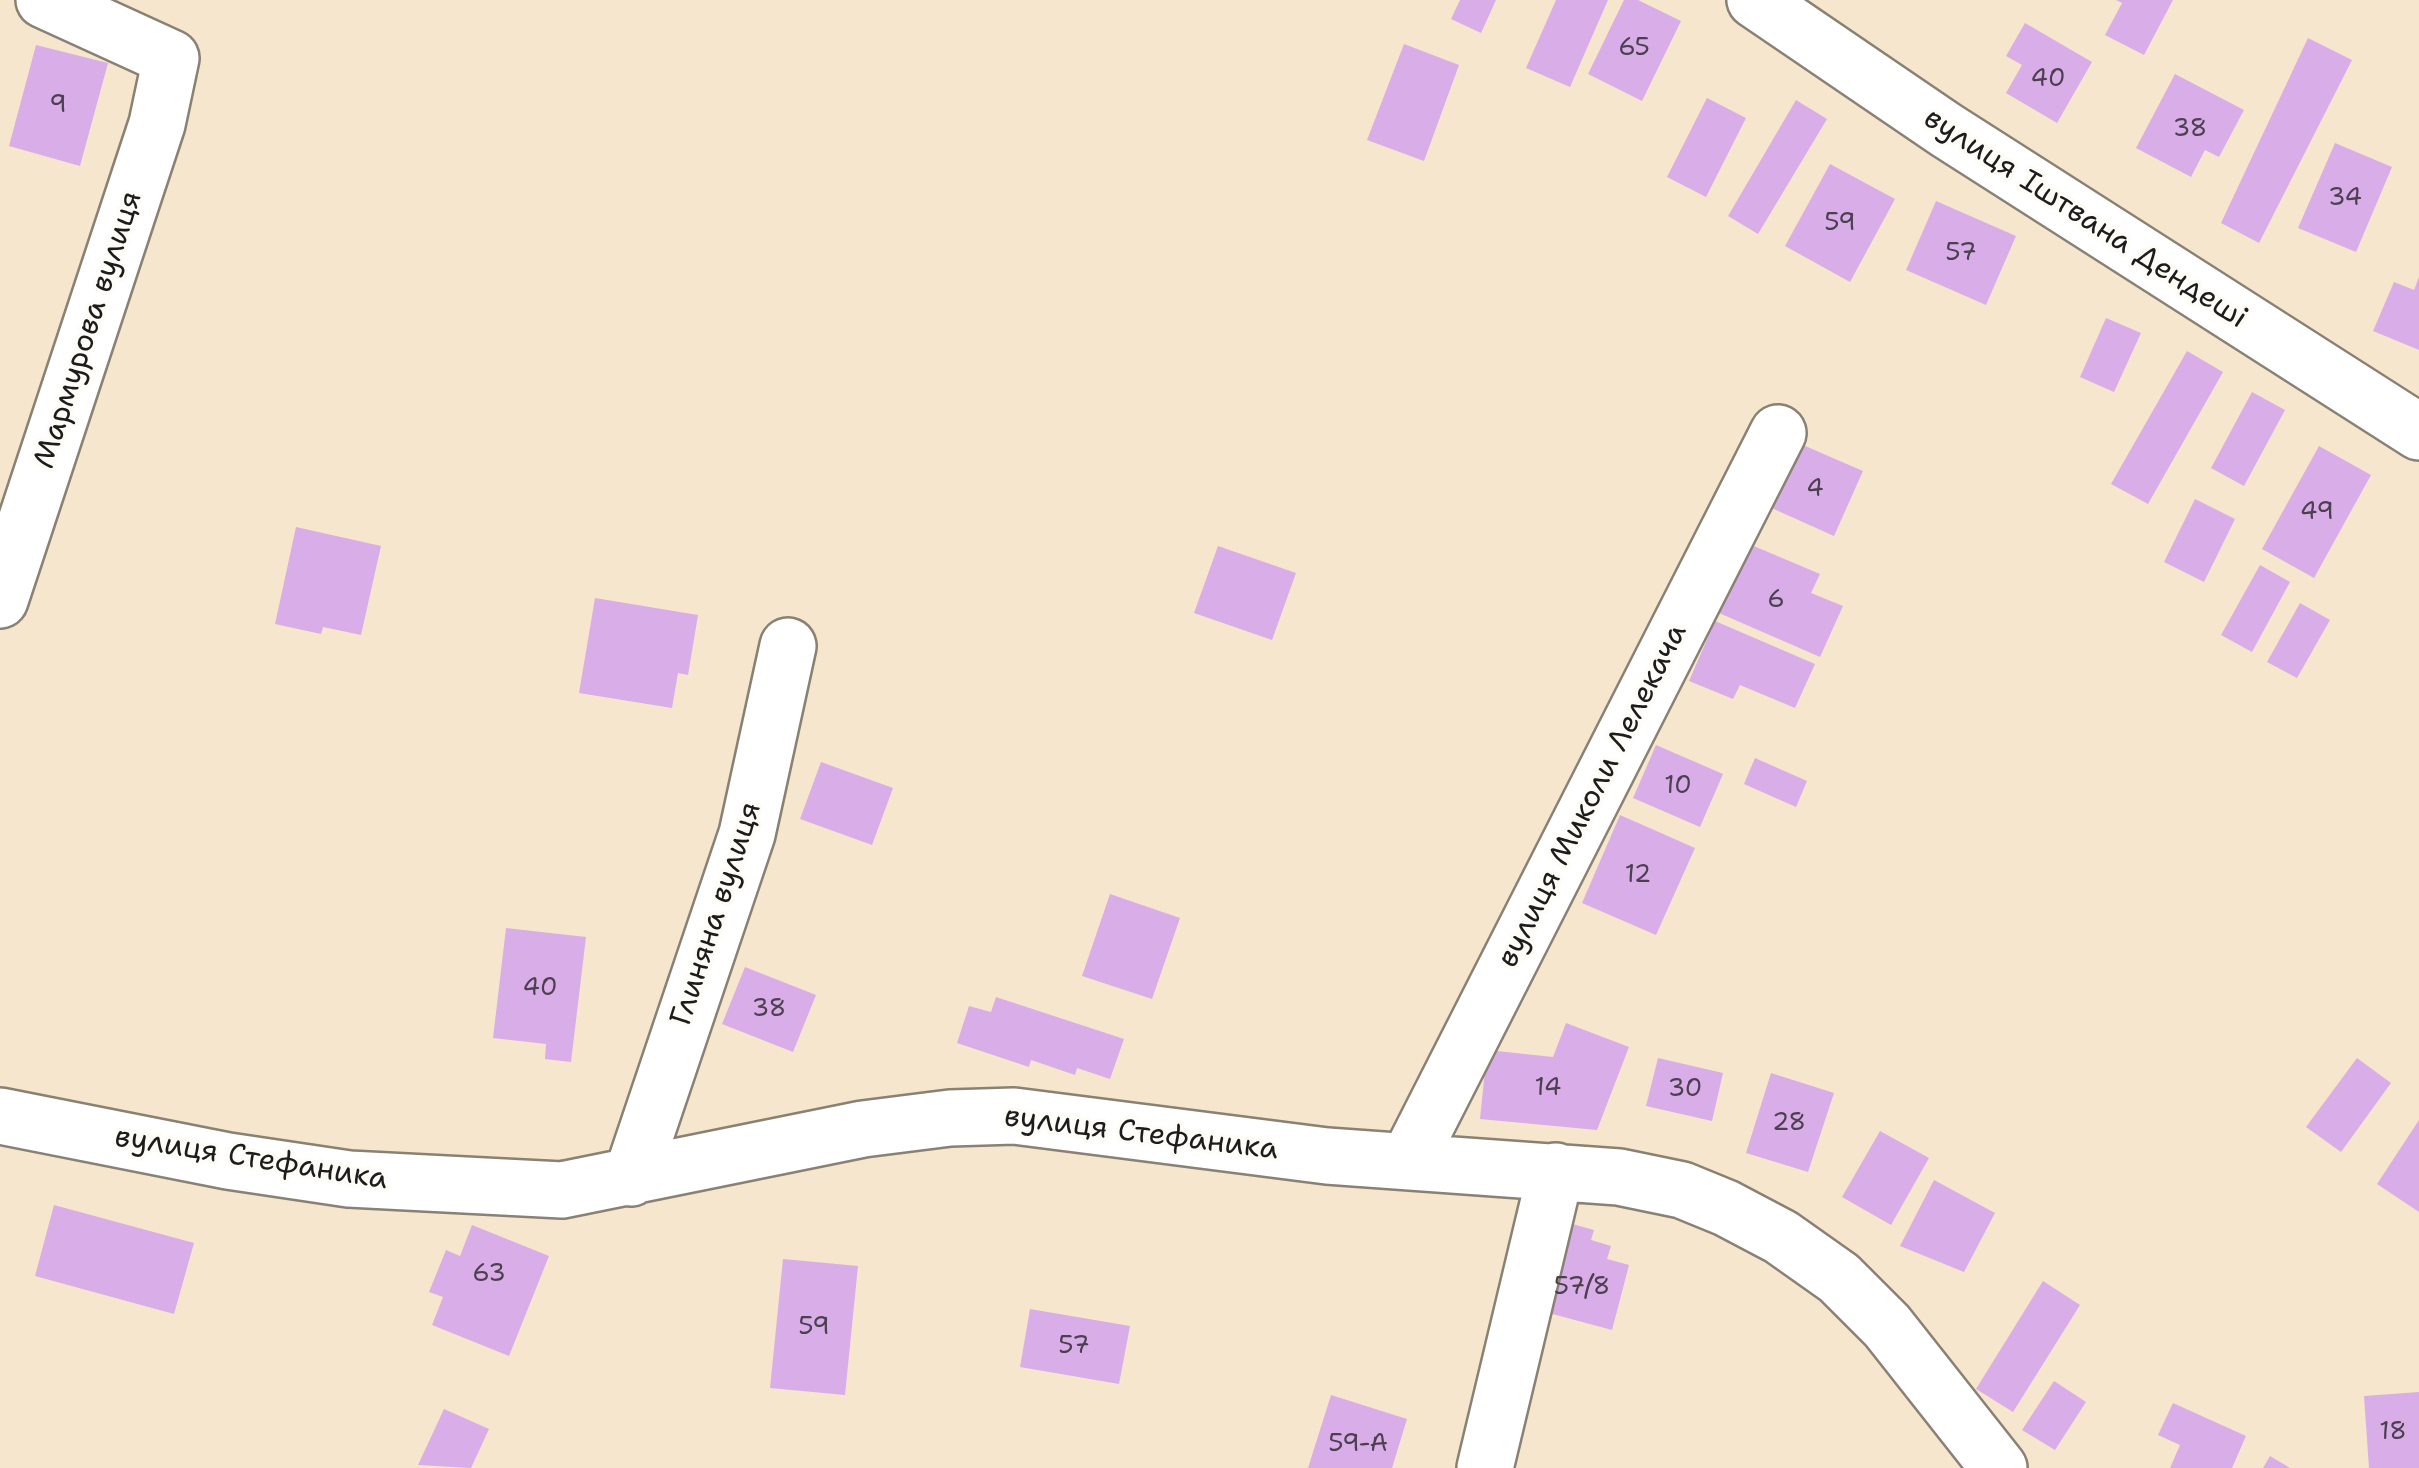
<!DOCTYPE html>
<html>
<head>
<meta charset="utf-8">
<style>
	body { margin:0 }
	canvas { display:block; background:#f5e6cd }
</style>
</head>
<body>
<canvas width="2419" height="1468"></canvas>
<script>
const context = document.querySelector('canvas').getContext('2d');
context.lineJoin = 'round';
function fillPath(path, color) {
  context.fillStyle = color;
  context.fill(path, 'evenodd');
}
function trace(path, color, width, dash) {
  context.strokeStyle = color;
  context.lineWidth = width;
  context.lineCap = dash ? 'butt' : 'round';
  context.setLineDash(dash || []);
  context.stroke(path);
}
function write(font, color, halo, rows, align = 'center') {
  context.font = font + ' "Shantell Sans",sans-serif';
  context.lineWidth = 8;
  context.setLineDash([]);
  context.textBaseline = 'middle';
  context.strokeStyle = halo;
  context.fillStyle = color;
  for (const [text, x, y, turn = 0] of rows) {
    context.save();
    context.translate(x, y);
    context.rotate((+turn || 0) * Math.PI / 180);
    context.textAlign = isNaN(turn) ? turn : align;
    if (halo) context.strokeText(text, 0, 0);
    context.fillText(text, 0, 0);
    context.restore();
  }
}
fillPath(new Path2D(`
	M1460 0H1496L1481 33 1451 19Z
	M1556 0H1608L1570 87 1526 68Z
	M1624 0H1638L1681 21 1642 101 1588 74Z
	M2116 0H2173L2144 55 2105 35 2122 3Z
	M2025 23 2092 62 2057 123 2006 93 2022 65 2006 56Z
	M2308 38 2352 60 2259 243 2221 223Z
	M1404 44 1459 65 1424 161 1367 140Z
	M36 45 108 63 80 166 9 146Z
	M2175 74 2244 110 2219 157 2205 150 2191 177 2136 148Z
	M1707 98 1746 118 1706 197 1667 177Z
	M1796 100 1827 119 1758 234 1728 216Z
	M2335 143 2392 167 2356 252 2298 228Z
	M1830 164 1895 199 1850 282 1785 246Z
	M1936 201 2016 236 1986 305 1906 270Z
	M2419 277V350L2373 331 2394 282 2414 290Z
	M2106 318 2141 333 2114 392 2080 377Z
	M2187 351 2223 372 2148 504 2111 484Z
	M2252 392 2285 410 2244 486 2211 468Z
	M1796 442 1863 471 1834 536 1767 506Z
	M2319 446 2371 475 2314 578 2262 549Z
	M2195 499 2235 519 2204 582 2164 562Z
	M296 527 381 546 361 635 323 627 321 634 275 624Z
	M1749 544 1820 574 1811 593 1843 606 1820 657 1719 613Z
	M1218 546 1296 573 1272 640 1194 613Z
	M2260 565 2290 582 2252 652 2221 635Z
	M595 598 698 615 688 675 678 673 672 708 579 693Z
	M2300 603 2330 620 2297 678 2267 662Z
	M1715 621 1815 664 1795 708 1740 685 1733 699 1689 681Z
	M1656 745 1723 774 1700 827 1633 798Z
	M1755 758 1807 781 1796 807 1744 784Z
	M821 762 893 788 872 845 800 819Z
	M1620 815 1695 848 1656 935 1582 903Z
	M1110 894 1180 918 1152 999 1082 976Z
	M506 928 586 937 571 1062 545 1059 546 1044 493 1038Z
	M745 967 816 995 793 1052 722 1024Z
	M996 997 1124 1039 1110 1079 1077 1068 1075 1075 1031 1060 1029 1067 957 1043 969 1006 991 1012Z
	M1566 1023 1629 1047 1597 1130 1480 1119 1487 1050 1553 1057Z
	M1658 1058 1723 1073 1712 1121 1646 1106Z
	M2357 1058 2391 1083 2341 1152 2306 1127Z
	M1771 1073 1834 1093 1808 1172 1746 1153Z
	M2419 1120V1212L2377 1184Z
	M1880 1131 1929 1158 1891 1225 1842 1197Z
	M1934 1180 1995 1213 1964 1272 1900 1246Z
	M54 1205 194 1243 174 1314 35 1276Z
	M1558 1220 1594 1230 1591 1240 1611 1246 1607 1259 1629 1265 1612 1330 1534 1309Z
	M472 1225 549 1256 509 1356 432 1325 443 1297 429 1292 446 1250 460 1256Z
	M783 1259 858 1266 845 1395 770 1388Z
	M2043 1281 2080 1305 2013 1412 1976 1389Z
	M1030 1309 1130 1326 1119 1384 1020 1367Z
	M2054 1381 2086 1402 2055 1450 2022 1430Z
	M2419 1392V1468H2369L2364 1396Z
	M1331 1395 1407 1419 1392 1468H1308Z
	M2173 1403 2246 1436 2232 1468H2170L2180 1445 2158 1435Z
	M444 1409 489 1429 471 1468 418 1465Z
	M2270 1456 2290 1468H2263Z`), '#d9aee8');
const minor = new Path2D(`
	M1755 0 1946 130 2419 432
	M0 600 157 124 171 58 44 0
	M0 1116 228 1161 349 1179 562 1190 863 1129 950 1118 1014 1116 1327 1156 1619 1177 1682 1190 1726 1208 1781 1237 1839 1278 1887 1326 1999 1468
	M1409 1159 1778 433
	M631 1178 747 834 788 646
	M1485 1468 1556 1171`);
trace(minor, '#888174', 60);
trace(minor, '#fff', 55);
write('25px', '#4b404f', null, [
	["65",1634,48],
	["40",2048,79],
	["9",58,105],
	["38",2190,129],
	["34",2345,198],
	["59",1840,223],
	["57",1961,253],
	["4",1815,489],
	["49",2317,512],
	["6",1776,600],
	["10",1678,786],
	["12",1638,875],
	["40",540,988],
	["38",769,1009],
	["14",1548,1088],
	["30",1685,1089],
	["28",1789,1123],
	["63",489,1274],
	["57/8",1582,1287],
	["59",814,1327],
	["57",1074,1346],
	["18",2393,1432],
	["59-А",1358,1444]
]);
write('30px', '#1c1c1c', '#fdfcf7', [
	["вулиця Іштвана Дендеші",2085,219,33],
	["Мармурова вулиця",89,330,-72],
	["вулиця Миколи Лелекача",1593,796,-63],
	["Глиняна вулиця",717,914,-72],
	["вулиця Стефаника",1141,1134,7],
	["вулиця Стефаника",251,1159,9]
]);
</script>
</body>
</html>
